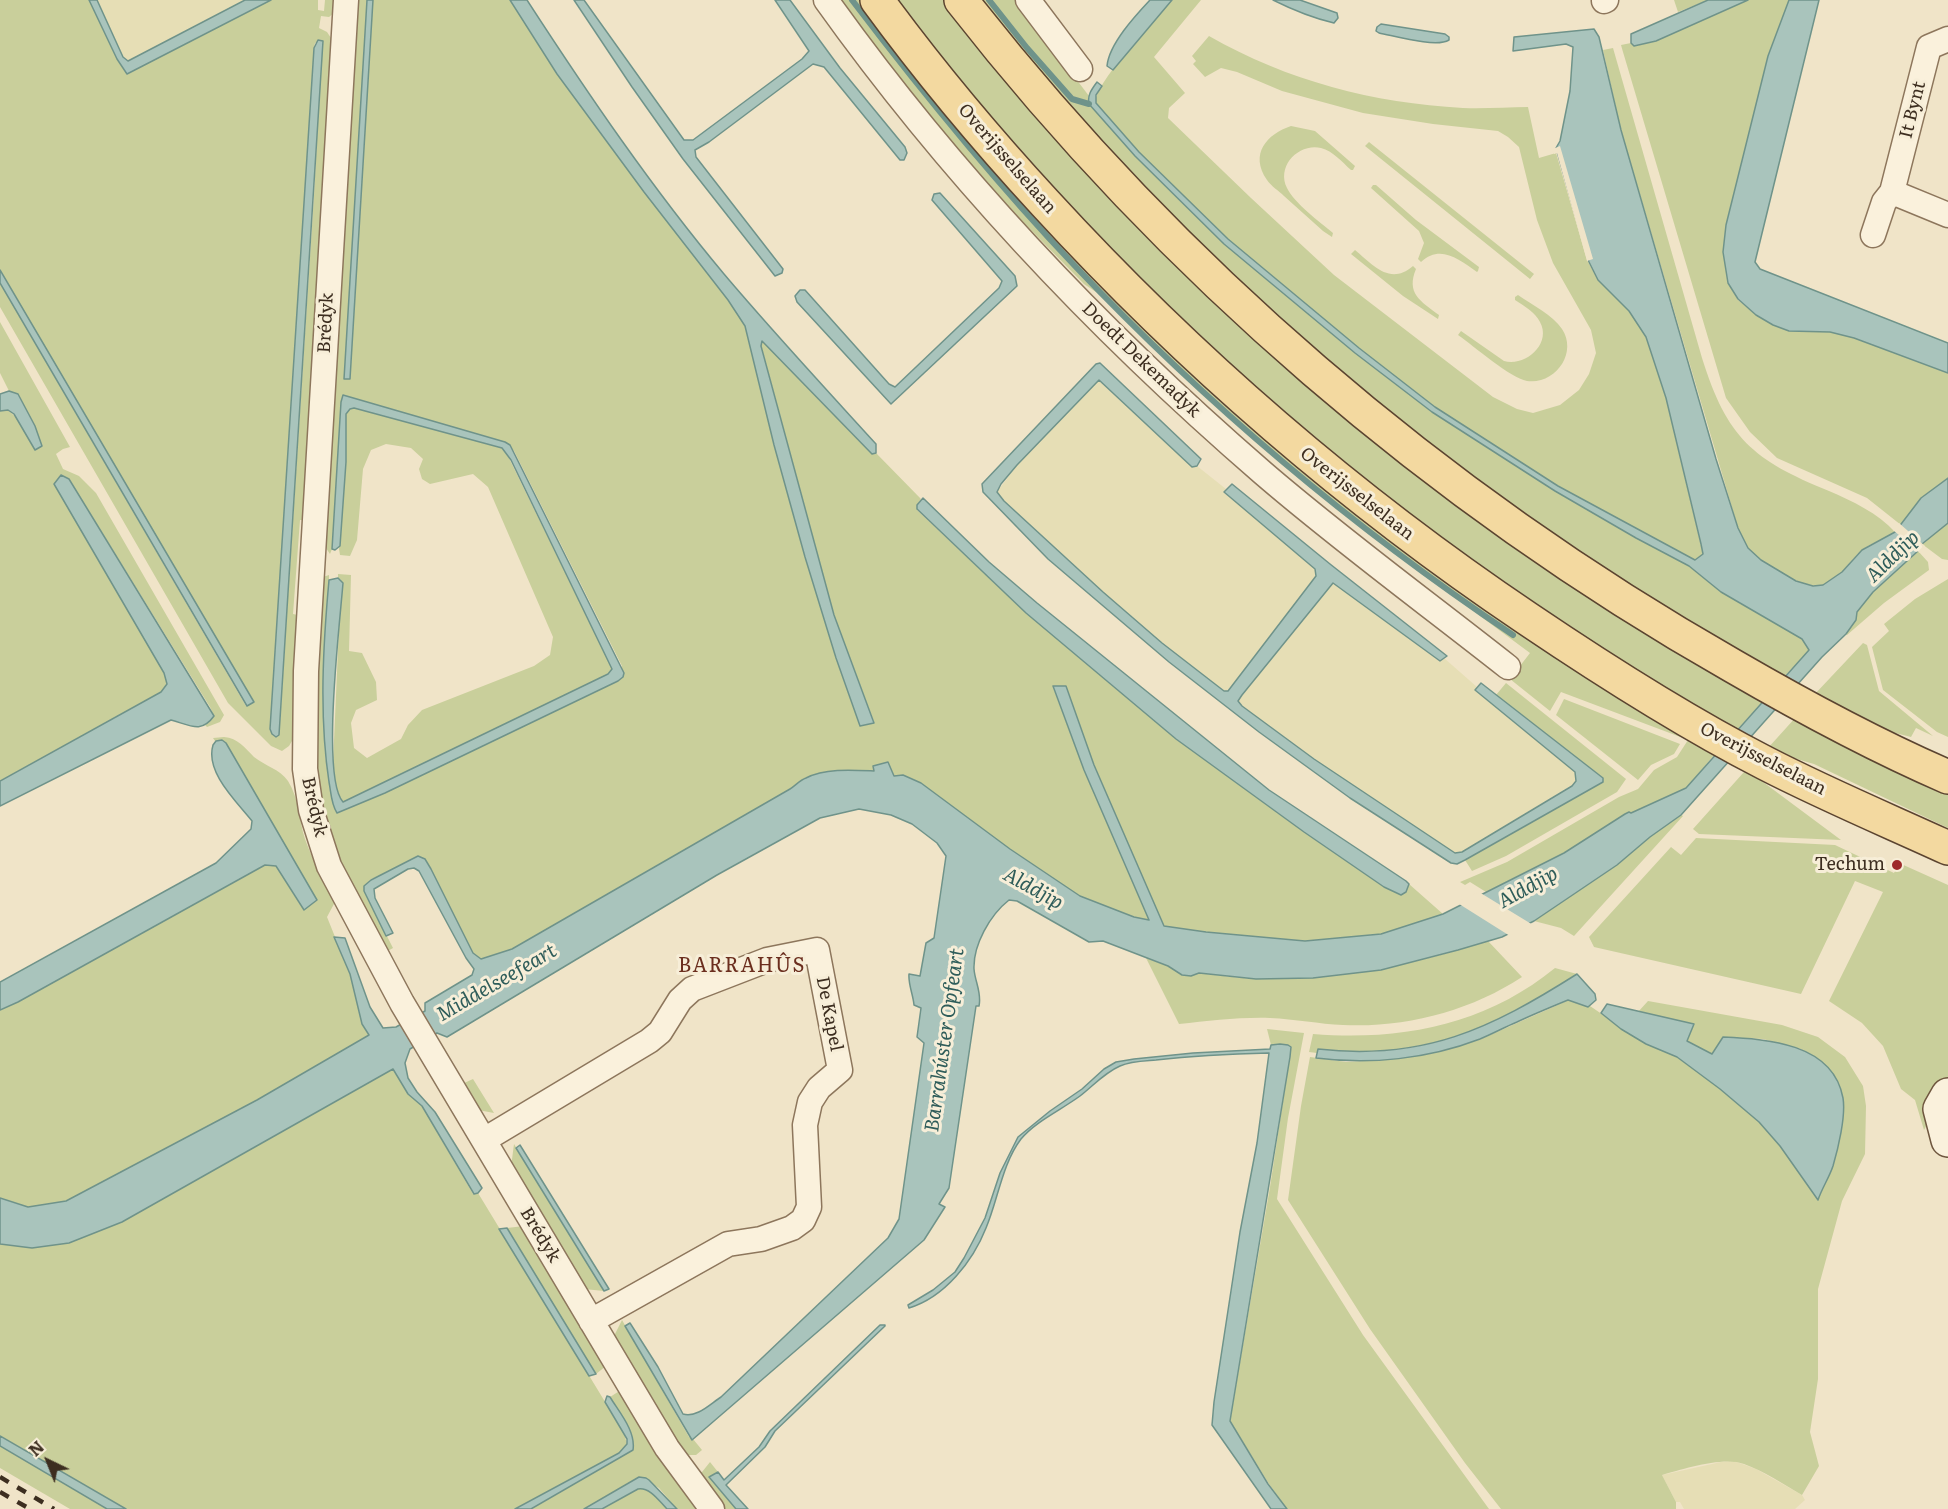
<!DOCTYPE html>
<html>
<head>
<meta charset="utf-8">
<style>
	body { margin:0 }
	#map { position:relative; width:1948px; height:1509px; overflow:hidden; background:#f0e4c8; font-family:Literata,serif }
	canvas { display:block }
	.north { position:absolute; left:18px; top:1431px; width:60px; height:60px; -webkit-text-stroke:4px #f7eed8; paint-order:stroke; rotate:317deg; font-size:16px; font-weight:700; line-height:24px; text-align:center; color:#3d2e20 }
	.north::after { content:''; display:block; margin:auto; width:21px; height:27px; background:#3d2e20; clip-path:polygon(50% 0,100% 100%,50% 72%,0 100%) }
</style>
</head>
<body>
<div id="map">
<canvas width="1948" height="1509"></canvas>
<div class="north">N</div>
</div>
<script>
const context = document.querySelector('canvas').getContext('2d');
context.lineJoin = 'round';
function fillPath(path, color) {
  context.fillStyle = color;
  context.fill(path, 'evenodd');
}
function trace(path, color, width, dash) {
  context.strokeStyle = color;
  context.lineWidth = width;
  context.lineCap = dash ? 'butt' : 'round';
  context.setLineDash(dash || []);
  context.stroke(path);
}
function write(font, color, halo, rows, align = 'center') {
  context.font = font + ' Literata,serif';
  context.lineWidth = 6;
  context.setLineDash([]);
  context.textBaseline = 'middle';
  context.strokeStyle = halo;
  context.fillStyle = color;
  for (const [text, x, y, turn = 0] of rows) {
    context.save();
    context.translate(x, y);
    context.rotate((+turn || 0) * Math.PI / 180);
    context.textAlign = isNaN(turn) ? turn : align;
    if (halo) context.strokeText(text, 0, 0);
    context.fillText(text, 0, 0);
    context.restore();
  }
}
fillPath(new Path2D(`
	M97 0H245L128 61 123 57Z
	M1098 380 1191 466H1197L1226 489 1224 492 1316 569V576L1312 581 1229 691H1224L1162 643 1103 592 1004 501 997 492 1017 465Z
	M1333 583 1440 661 1444 658 1477 687 1476 691 1575 772 1576 781 1572 785 1462 852 1455 853 1314 759 1242 706 1238 701 1242 695Z
	M1734 1461 1756 1469 1802 1495 1805 1500 1795 1509H1684L1680 1502H1676L1662 1475 1721 1462Z`), '#e6deb5');
fillPath(new Path2D(`
	M0 0H89L117 59 127 74 271 0H318V10L324 11 325 0H336L335 12 329 17 321 16 319 28 327 32 333 41 303 520H300L293 614 298 615 292 741 289 746 282 751 271 746 228 703 0 307V283L246 706 253 702 0 270ZM322 41 314 195 279 735 270 729 314 48 315 43Z
	M355 0H367L345 379H350L373 0H510L557 74 644 192 728 300 745 326 774 445 805 557 836 658 860 726 874 722 834 615 761 345 762 340 860 442 872 454 876 453 921 499 917 505V510L1026 613 1176 739 1406 892 1409 884 1443 914 1381 934 1305 941 1206 932 1164 926 1094 765 1066 687H1053L1084 770 1150 920 1134 917 1080 896 894 776 888 762 873 766 874 771C854 770 825 768 806 778 800 780 795 786 790 789L512 949 481 959 473 953 425 859 371 879 364 887V891L393 948 386 952 351 893 324 818 313 746 323 577 329 575V580L323 697 325 754 330 790 339 812 385 793 618 681 622 666 514 451 505 442 343 395 341 402 332 549 330 554 326 548 328 458Z
	M834 0H865L1115 293 1686 732 1683 738 1561 692 1550 711 1510 679 1530 653 1356 524 1218 407 1099 294 1084 284 1024 223 905 94Z
	M891 0H946L1163 246 1764 700 1736 731 1576 638 1332 461 1065 209Z
	M974 0H1016L1089 96 1088 100 1135 156 1224 244 1355 353 1432 412 1555 491 1636 538 1689 566 1721 592 1802 639 1809 650 1783 678 1712 643 1446 464 1178 229Z
	M1172 0H1201L1154 57 1185 93 1169 108 1168 118 1251 198 1334 275 1493 397 1517 409 1533 413 1560 405 1579 390 1589 374 1596 353 1591 330 1553 263 1537 220 1519 147 1508 137 1498 131 1433 124 1363 113 1282 91 1237 72 1221 68 1205 77 1193 64 1196 61 1192 56 1209 36C1288 81 1373 103 1463 108 1485 109 1507 107 1528 107L1539 158 1556 153 1587 260 1598 280 1629 311 1646 337 1666 398 1703 554 1695 560 1558 486 1435 407 1359 348 1228 239 1139 152 1095 103C1098 78 1154 22 1172 0Z
	M1674 0H1708L1678 12Z
	M1748 0H1789L1768 56 1726 225 1723 252 1728 283 1738 300 1756 315 1805 332H1830L1854 338 1948 373V478L1921 498 1901 525 1867 498 1777 458 1750 432 1726 398 1623 52 1621 45 1631 43 1635 46 1656 41Z
	M1613 48 1702 358C1727 438 1753 460 1829 491 1852 501 1878 513 1895 532 1885 540 1872 542 1862 550 1849 561 1841 578 1825 584 1805 592 1761 564 1748 548 1743 542 1741 535 1738 528L1621 130 1603 50Z
	M1291 126 1315 131 1355 166 1353 170H1351C1342 162 1333 151 1321 148 1299 143 1276 166 1287 188 1294 203 1320 222 1333 233L1332 237 1323 231C1310 219 1297 208 1284 196 1279 191 1271 186 1267 180 1249 154 1267 134 1291 126Z
	M1369 142 1534 274 1530 279 1365 146Z
	M1373 185H1376L1416 220 1479 267 1478 271 1477 272C1459 259 1440 244 1421 262L1418 259 1424 243 1419 231 1371 188Z
	M1355 250C1373 265 1390 286 1413 266L1416 269C1406 293 1420 301 1439 315L1438 319 1403 296 1351 254Z
	M1518 295C1532 305 1553 315 1562 329 1578 353 1555 385 1527 381 1510 378 1474 346 1458 335L1461 331 1504 361C1525 367 1552 344 1540 322 1535 312 1524 306 1515 300V297Z
	M0 322 70 447 63 449 56 454 63 469 79 476 96 493 224 715 220 722 207 727 205 725 214 716 210 707 69 479 164 673 167 684 161 692 0 781V411L8 410 19 420 35 426 18 394 9 391 0 373Z
	M354 408 502 448 506 452 612 668 608 674 343 802C335 792 335 777 333 764L341 580 338 578V574L351 575 349 651 362 653 376 682 377 700 356 710 351 723 354 748 367 758 401 739 408 725 422 710 534 666 550 655 553 637 488 487 473 474 430 484 422 479 419 469 423 459 411 448 386 444 371 450 363 469 357 540 350 556 340 555 339 549 346 462V414L350 409Z
	M1948 523V560L1942 559 1922 544Z
	M1918 551 1928 562 1929 570 1884 603 1847 635 1846 634 1856 620 1857 612 1873 592Z
	M1948 579V737L1937 732 1883 690 1872 647 1889 631 1884 624 1915 599Z
	M1863 643 1867 645 1879 691 1933 736 1916 728 1911 737 1864 725 1814 695Z
	M1506 683 1626 779 1617 792 1506 856 1472 871 1465 860 1603 782V778L1496 695Z
	M1564 699 1680 744 1674 754 1651 765 1638 780 1556 715Z
	M1796 717 1948 789V828L1814 764 1776 753 1768 748Z
	M224 737C238 738 245 748 254 757 265 766 280 769 288 781 299 798 299 821 305 839 313 861 324 882 335 902L327 917 350 974 362 1024 370 1035 257 1100 66 1201 28 1207 0 1198V1010L18 1002 265 865 276 866 303 909 317 900 274 827 213 738Z
	M1688 740 1714 755 1686 789 1630 814 1564 853 1486 892 1470 882 1465 885 1460 882 1507 862 1619 797 1638 789 1654 770 1677 757Z
	M1744 772 1755 776 1841 840 1699 834 1693 829Z
	M1681 815 1683 816 1574 936 1561 928 1534 921 1617 865 1650 837Z
	M1696 838 1835 845 1894 873 1899 863 1948 885V1087L1924 1130 1915 1100 1901 1089 1883 1046 1862 1023 1829 1001 1883 892 1855 881 1801 994 1594 947 1589 937 1671 847 1681 855Z
	M1488 941 1522 977C1470 1011 1406 1028 1343 1025 1319 1024 1295 1019 1270 1018 1240 1017 1209 1021 1179 1024L1146 958 1168 966 1182 975 1191 976 1199 973C1218 975 1238 978 1258 979 1337 980 1413 965 1488 941Z
	M1555 968 1577 974C1490 1029 1424 1061 1319 1049L1317 1053 1309 1052 1313 1034C1402 1041 1485 1025 1555 968Z
	M1569 1000 1590 1006 1646 1044 1677 1057 1720 1089 1759 1122 1780 1146 1818 1199 1841 1130 1843 1099 1836 1080 1801 1049 1763 1039 1723 1037 1712 1055 1687 1041 1694 1024 1638 1012 1648 1001 1782 1025 1818 1037 1845 1057 1863 1086 1866 1106 1865 1154 1842 1201 1818 1289V1379L1810 1432 1819 1466 1802 1495C1783 1484 1764 1471 1744 1464 1724 1456 1683 1469 1662 1475L1676 1502V1509H1501L1465 1463 1370 1329 1288 1200 1301 1106 1310 1057 1346 1062 1380 1060 1449 1049 1481 1039Z
	M1267 1029 1304 1033 1288 1118 1277 1199 1363 1335 1489 1509H1287L1269 1484 1230 1421 1270 1187 1291 1048 1288 1045H1271Z
	M393 1069 408 1094 422 1106 473 1194 478 1193 624 1433 627 1444 619 1453 515 1509H126L0 1436V1244L32 1248 356 1090Z
	M473 1079 494 1113 478 1110 462 1084Z
	M514 1144 604 1291 584 1289 511 1167Z
	M524 1226 606 1366 596 1374 507 1228Z
	M622 1320 689 1437 693 1439 702 1450 696 1455H684L613 1338Z
	M621 1390 657 1455 699 1509H677L659 1488 639 1477 584 1509H531L633 1450 632 1435 610 1397Z
	M0 1446 107 1509H70L0 1468Z
	M710 1462 718 1472 709 1478 736 1509H723L698 1477Z
	M638 1488C650 1487 659 1501 667 1509H602Z`), '#c9cf9b');
const water = new Path2D(`
	M89 0H97L123 57 128 61 245 0H271L127 74 117 59Z
	M367 0H373L350 379H344Z
	M510 0H527C588 94 652 188 724 274 773 332 825 388 876 444V453L872 454 762 341 761 346 834 615 874 723 860 726 836 658 805 557 774 445 745 326 728 300 644 192 557 74Z
	M574 0H584L684 140H693L802 59 809 51 775 0H790L840 68 905 147 907 153 904 160H900L824 67 813 64 709 142 695 150 696 157 783 269 782 273 775 276 683 159 632 87Z
	M1150 0H1172L1113 70 1107 66C1109 44 1135 16 1150 0Z
	M1273 0H1300L1337 13 1338 18 1334 23C1313 18 1293 10 1273 0Z
	M1708 0H1748L1656 41 1634 46 1631 43V34Z
	M1789 0H1819L1755 262 1760 269 1948 343V373L1854 338 1830 332 1789 331 1773 325 1756 315 1738 299 1728 283 1723 252 1726 225 1768 56Z
	M1381 24 1445 34 1449 37V40C1436 48 1395 36 1379 33L1376 31 1377 27Z
	M1594 29 1599 37 1621 130 1716 459 1738 528 1748 548 1761 560 1796 581 1813 586 1823 585 1842 572 1862 550 1895 532 1921 498 1948 478V523L1922 544 1918 551 1873 592 1857 612 1856 620 1846 634 1822 657 1681 815 1650 837 1617 865 1534 921 1502 937 1458 950 1381 970 1313 978 1256 979 1199 973 1191 976 1182 975 1168 966 1103 941 1089 942 1017 901 1009 900C990 915 973 945 974 969 975 982 982 993 979 1006H976L949 1188 939 1204 945 1207 924 1240 692 1440 625 1326 630 1323 658 1367 683 1414C697 1418 710 1404 721 1397L888 1238 899 1219 924 1043 917 1037 921 1008 914 1005C913 994 908 984 909 974L920 976 926 943 934 938 946 856 937 843 912 824 891 815 859 809 820 818 717 875 447 1037 437 1033 410 1049 405 1063 408 1078 417 1092 435 1112 482 1188 478 1193 474 1194 422 1106 408 1094 393 1069 122 1222 69 1243 32 1248 0 1244V1198L28 1207 66 1201 257 1100 369 1035 362 1024 350 974 334 937 345 938 370 1007 383 1028 396 1027 425 1011V1003L472 975 474 969 466 958 419 871 414 868 408 869 374 889 375 898 393 933 386 936 364 891V886L371 880 418 856 425 859 431 869 473 953 481 959 512 949 790 789C795 786 800 780 806 778 825 768 853 770 874 771L873 766 888 762 894 776 903 775 921 783 1010 849 1080 896 1134 917 1149 920 1084 770 1053 686H1066L1094 765 1164 926 1206 932 1305 941 1381 934 1443 914 1564 853 1625 814 1629 812 1631 813 1686 788 1809 650 1802 639 1721 592 1689 566 1636 538 1555 491 1432 412 1355 353 1224 244 1135 156 1089 104C1087 95 1092 89 1097 82L1102 86 1096 95V103L1139 152 1228 239 1359 348 1435 407 1558 486 1695 560 1703 554 1701 544 1666 398 1646 337 1629 311 1598 280 1589 262 1556 148 1560 141 1570 91 1573 47 1566 44 1513 51 1514 37Z
	M318 40 323 41 279 735 276 737 272 734 270 729 314 48Z
	M940 193 1015 276 1017 286 891 404 797 302 795 296 800 290H805L889 384 895 387 999 288 1002 281 932 200 934 194Z
	M0 270 254 702 247 706 0 283Z
	M1100 363 1201 459 1197 466 1192 467 1099 380 1017 465 1001 484 997 492 1004 501 1103 592 1162 643 1224 691H1228L1316 576 1315 569 1224 492 1232 484 1330 564 1447 656 1440 661 1333 583 1242 695 1238 701 1242 706 1314 759 1455 853 1462 852 1572 786 1576 781 1575 772 1475 690 1481 683 1603 778V782L1465 860 1457 864 1451 863 1350 798 1259 732 1169 662 1048 559 983 492 982 484 1096 364Z
	M9 391 18 394 35 426 42 446 35 450 14 414 8 410 0 411V394Z
	M343 395 505 442 510 445 624 673 623 677 618 681 385 793 337 813C331 804 331 792 329 782 319 716 323 646 329 580L338 578 343 583C340 622 321 778 343 802L608 674 612 669 511 460 502 448 354 408 350 409 346 414V462L340 546 335 550 332 549 341 402Z
	M61 475 69 479 214 716C201 734 190 725 171 720L0 806V781L161 692 167 684 164 673 54 484Z
	M923 498 989 562 1037 603 1269 790 1406 881 1409 884 1406 892 1401 895 1384 887 1304 832 1176 739 1026 613 917 509V505Z
	M222 740 226 743 317 900 304 910 276 866 265 865 18 1002 0 1010V982L216 863 251 829 252 821C236 801 205 772 213 745L216 741Z
	M1577 974 1595 994 1596 1000 1588 1007 1568 1000C1551 1007 1534 1014 1517 1022 1505 1027 1492 1034 1480 1039 1428 1059 1370 1065 1316 1058L1318 1049C1424 1061 1490 1029 1577 974Z
	M1607 1004 1694 1024 1687 1041 1712 1054 1723 1037C1767 1039 1833 1043 1843 1098 1846 1116 1838 1149 1833 1166 1829 1178 1822 1188 1818 1200L1780 1146 1759 1122 1720 1089 1677 1057 1646 1044 1621 1029 1601 1013Z
	M1280 1044 1288 1045 1291 1047 1290 1057 1230 1421 1268 1484 1287 1509H1271L1212 1425 1214 1402 1240 1232 1257 1143 1269 1053C1232 1054 1193 1056 1156 1060 1144 1061 1131 1061 1120 1066 1104 1073 1093 1086 1080 1096 1061 1110 1036 1121 1021 1139 1002 1164 998 1200 986 1228 973 1261 945 1297 909 1308L908 1305 933 1290 955 1272 964 1258 985 1218 1000 1173 1018 1137 1050 1111 1082 1089 1104 1069 1116 1062 1134 1059 1193 1053 1270 1049 1271 1045Z
	M520 1145 609 1289 604 1291 516 1148Z
	M507 1228 596 1374 589 1376 499 1229Z
	M880 1325H885V1326L775 1431 765 1447 726 1485 748 1509H736L709 1477 718 1472 724 1480 759 1447 770 1431Z
	M607 1396 610 1397C619 1412 636 1431 633 1450L531 1509H515L619 1453 627 1444V1439L605 1402Z
	M0 1436 126 1509H107L0 1446Z
	M639 1477 646 1478 649 1480 677 1509H667C659 1501 650 1487 638 1489L602 1509H584Z`);
fillPath(water, '#a9c4bc');
trace(water, '#6f938a', 1.5);
fillPath(new Path2D(`
	M1560 146 1593 259 1587 261 1557 153 1554 154 1553 149Z
	M1899 523 1925 546 1920 553 1893 530Z
	M1479 892 1533 925 1510 936 1456 902Z`), '#f0e4c8');
trace(new Path2D(`
	M852 0C922 92 995 182 1075 266 1206 404 1355 529 1513 635
	M989 0 1027 48 1072 99 1089 104`), '#6f938a', 6);
const street = new Path2D(`
	M346 0 306 671 305 769 311 810 329 866 402 1003 667 1448 712 1509
	M826 0C951 175 1100 332 1263 473 1342 541 1427 603 1508 667
	M1028 0 1080 69
	M1604 1 1606 0
	M1948 39 1929 47 1892 192 1948 215
	M1873 235 1884 202 1892 192
	M484 1140 649 1041 660 1032 680 1000 692 989 767 960 817 950 840 1070 819 1088 810 1102 805 1125 809 1207 803 1220 792 1228 761 1239 728 1244 591 1321`);
const secondary = new Path2D(`
	M1948 1095 1940 1109 1948 1140`);
const primary = new Path2D(`
	M877 0C929 71 986 139 1045 203 1190 361 1351 500 1528 619 1605 671 1683 721 1765 763 1825 794 1887 820 1948 848
	M961 0C1171 269 1436 497 1733 666 1802 706 1874 745 1948 777`);
trace(street, '#8d765c', 27);
trace(secondary, '#6f573f', 36);
trace(primary, '#5b4430', 36);
trace(street, '#faf1dc', 24);
trace(secondary, '#faf1dc', 33);
trace(primary, '#f3d9a0', 33);
trace(new Path2D(`
	M0 1477 54 1509
	M0 1492 30 1509`), '#3d2e20', 4.5, [10, 10]);
for (const [x, y, r, color] of [
	[1897,865,6,"#9e2a2b"]
]) {
  const dot = new Path2D();
  dot.arc(x, y, r, 0, 2 * Math.PI);
  context.fillStyle = color;
  context.fill(dot);
  trace(dot, '#f7eed8', 2);
}
write('18px', '#3d2e20', '#f7eed8', [
	["It Bynt",1913,110,-76],
	["Overijsselselaan",1007,159,49],
	["Brédyk",326,323,-87],
	["Doedt Dekemadyk",1141,360,44],
	["Overijsselselaan",1357,494,38],
	["Overijsselselaan",1763,759,27],
	["Brédyk",314,807,77],
	["De Kapel",829,1014,79],
	["Brédyk",540,1235,59]
]);
write('18px', '#3d2e20', '#f7eed8', [
	["Techum",1885,865]
], 'right');
write('italic 20px', '#2f5d5a', '#f7eed8', [
	["Alddjip",1893,557,-44],
	["Alddjip",1528,888,-29],
	["Alddjip",1033,889,29],
	["Middelseefeart",497,983,-30],
	["Barrahúster Opfeart",945,1040,-82]
]);
context.letterSpacing = '1.5px';
write('20px', '#6b2e1e', '#f7eed8', [
	["BARRAHÛS",742,966]
]);
context.letterSpacing = '0px';
</script>
</body>
</html>
